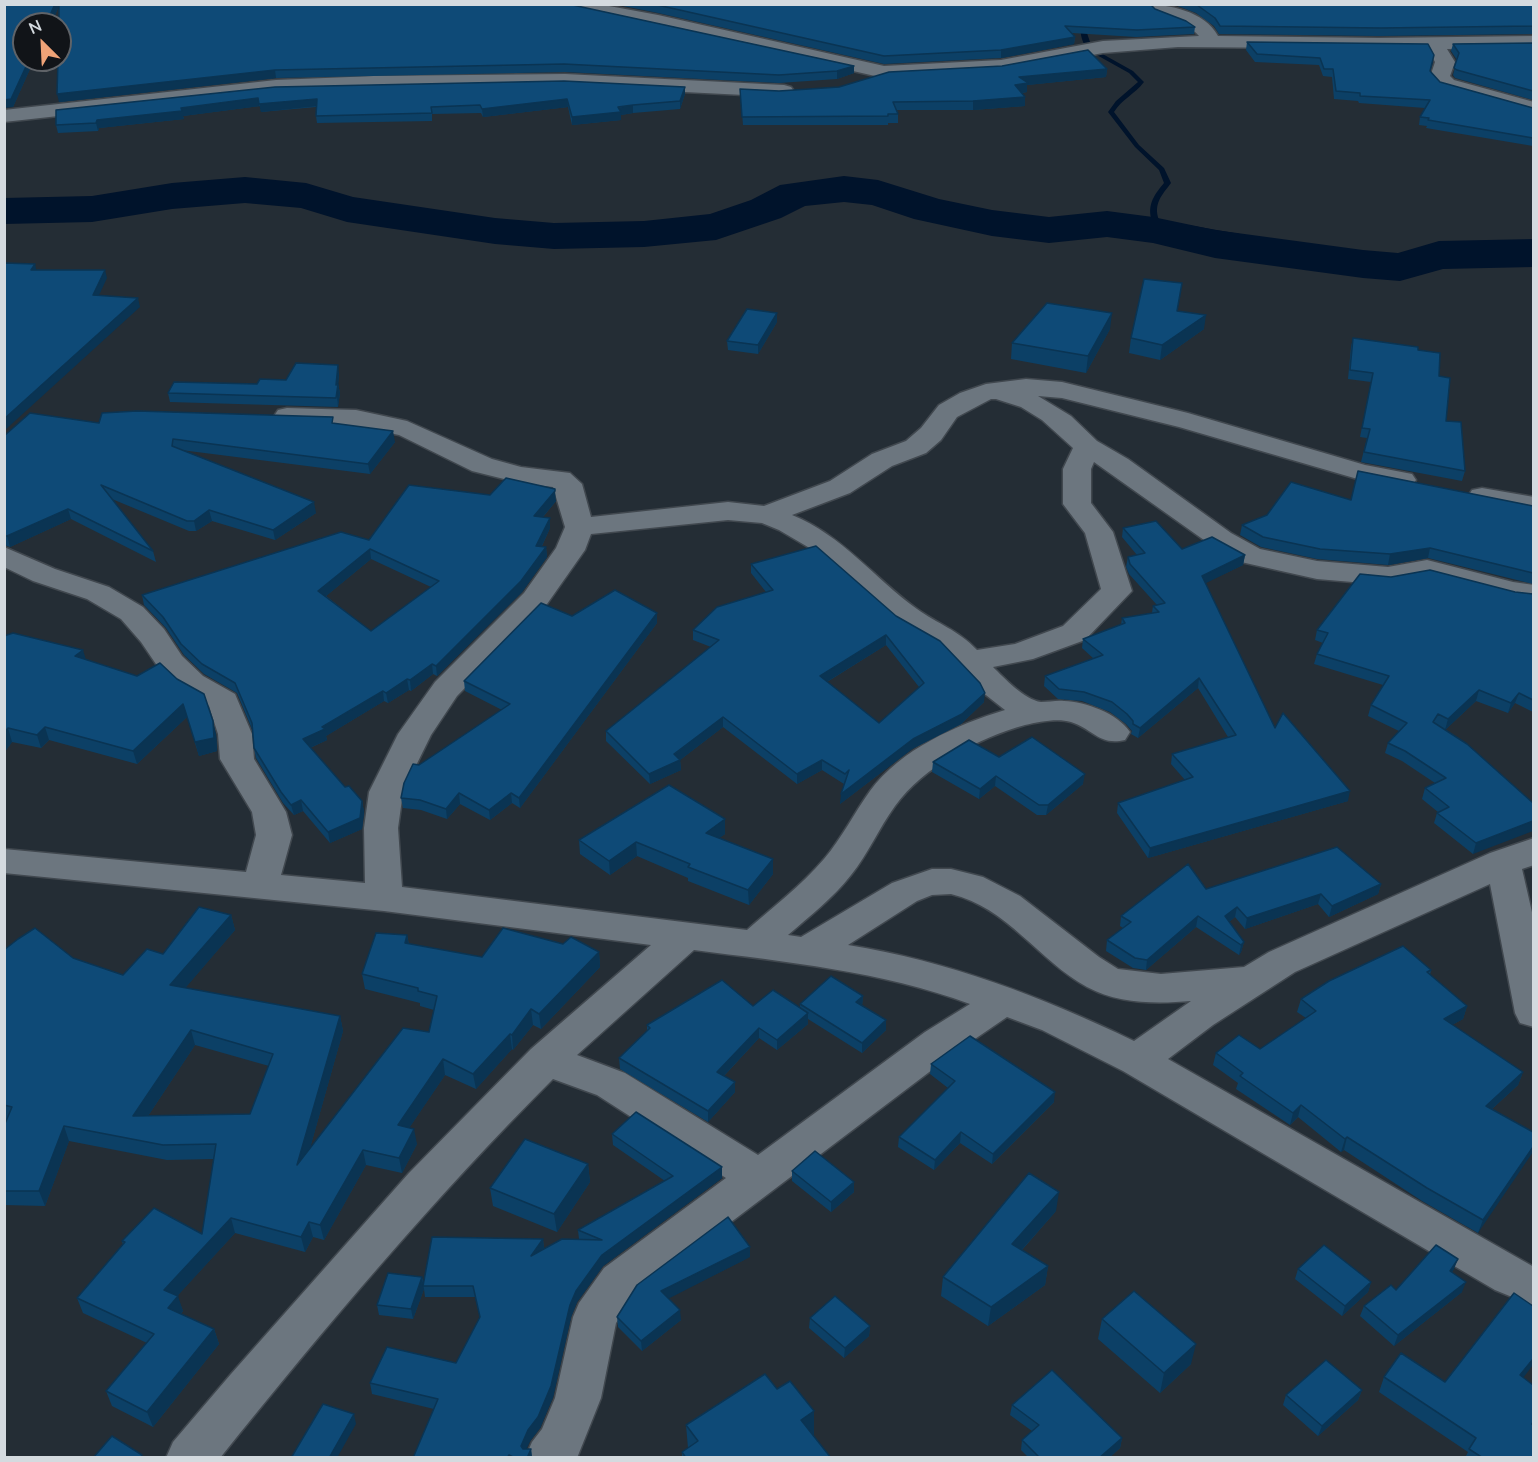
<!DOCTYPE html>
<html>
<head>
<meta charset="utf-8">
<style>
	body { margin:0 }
	#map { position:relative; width:1538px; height:1462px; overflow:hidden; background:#242d35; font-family:"Nunito Sans",sans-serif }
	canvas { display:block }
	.frame { position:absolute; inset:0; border:6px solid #d4dadf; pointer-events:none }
	.north { position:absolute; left:12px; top:12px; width:60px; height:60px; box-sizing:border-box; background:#111418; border:2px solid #5f6368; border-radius:50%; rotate:336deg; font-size:16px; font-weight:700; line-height:24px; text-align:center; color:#d4dadf }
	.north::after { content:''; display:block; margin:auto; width:21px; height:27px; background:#efa377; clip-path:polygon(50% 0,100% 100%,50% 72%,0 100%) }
</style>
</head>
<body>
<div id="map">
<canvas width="1538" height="1462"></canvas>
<div class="frame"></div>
<div class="north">N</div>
</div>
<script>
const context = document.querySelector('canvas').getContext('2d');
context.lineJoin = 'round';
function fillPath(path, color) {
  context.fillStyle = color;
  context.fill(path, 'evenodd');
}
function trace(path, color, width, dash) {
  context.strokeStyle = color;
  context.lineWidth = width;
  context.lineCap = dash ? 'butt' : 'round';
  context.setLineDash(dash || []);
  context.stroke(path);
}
fillPath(new Path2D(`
	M1079 4H1085L1087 33 1092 48 1089 50C1077 40 1081 19 1079 4Z
	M1095 52H1099L1133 71 1144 82C1135 94 1122 99 1114 112L1139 145 1164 168 1171 183C1162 195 1153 204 1159 220L1240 234 1262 248V252H1256L1235 238 1153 224C1146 207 1153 196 1164 183L1159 170 1135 147 1108 112 1116 101 1138 82 1129 73 1095 54Z`), '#00132b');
fillPath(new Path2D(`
	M844 176 878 180 939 199 992 210 1049 217 1107 211 1153 217 1215 230 1363 250 1398 253 1439 241 1534 239V267L1443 269 1400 281 1363 278 1215 258 1153 243 1107 237 1049 243 992 236 914 219 872 205 844 202 805 206 781 218 716 240 644 247 554 249 495 244 347 222 301 208 245 203 172 209 92 222 4 224V198L92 196 172 183 245 177 306 183 353 197 495 218 554 223 644 221 710 214 751 200 780 185Z`), '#00132b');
const street = new Path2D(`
	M557 4H598L658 15 884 66 1001 60 1103 41 1199 36C1184 18 1157 22 1142 4 1168 4 1205 11 1218 36L1379 38 1534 36V48L1447 49 1455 62 1450 76 1454 80 1534 102V114L1440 88 1430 77 1435 62 1428 49 1178 47 1103 53 1001 72 884 78 658 27 566 9Z
	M565 74 784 85 791 87 794 91 791 95 784 97 565 86 374 88 276 92 4 122V110L276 80 374 76Z
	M1026 379 1062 382 1188 413 1365 465 1412 474 1416 480 1412 486 1402 488 1361 480 1179 427 1062 398 1038 396 1071 416 1097 441 1128 459 1231 533 1260 549 1317 561 1388 567 1427 560 1513 582 1534 585V603L1512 600 1427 578 1388 585 1317 579 1241 562 1211 545 1094 462 1091 469V503L1113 532 1132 591 1085 640 1033 659 993 667C1004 678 1025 700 1041 702 1049 702 1057 700 1064 701 1086 702 1117 713 1130 732L1125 740C1099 746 1093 729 1071 722 1057 718 1039 722 1025 725 979 738 924 766 895 806 879 828 868 854 851 875 833 898 810 916 788 935L801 937 892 883 932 869H951L983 877 1020 896 1099 957 1118 969 1161 974 1244 967 1269 952 1490 853 1534 838V865L1522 869 1534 921V1027L1520 1023 1515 1013 1490 884 1295 972 1213 1025 1168 1059 1534 1267V1306L1495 1290 1123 1071 1042 1030 1007 1017 953 1054 636 1294 616 1323 601 1398 577 1458H525L532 1442 542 1429 555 1398 573 1317 579 1303 604 1268 726 1178 597 1095 553 1079C434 1198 326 1326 220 1458H166L173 1442 231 1374 409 1173 531 1049 651 945 384 911 4 873V849L246 872 256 835 252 812 220 759 218 734 209 706 181 690 160 670 141 642 121 619 87 599 33 581 4 567V547L55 569 109 587 143 607 164 629 182 656 203 676 235 694 252 734 254 759 286 812 292 835 281 875 365 883 364 828 369 792 398 734 435 682 524 593 556 548 565 527 553 487 520 483 472 471 399 435 356 426 287 424 278 422 274 416 278 410 287 408 356 410 407 421 492 459 521 467 570 473 582 484 591 517 728 502 764 506 830 481 872 454 906 441 921 428 939 405 960 393 986 384ZM991 399H996L1021 407 1042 420 1073 448 1063 469V504L1085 533 1101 589 1063 626 1015 644 977 650C958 630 938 624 917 609 875 579 842 535 792 515L850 493 892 466 926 453 941 440 957 417ZM728 520 762 523 779 530 813 550 897 624 941 649 977 688 1005 710C956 725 901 749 870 791 854 813 842 838 824 859 801 886 773 907 747 930L402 887 398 828 403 792 431 735 457 696 547 604 585 550 591 534ZM951 894C1007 907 1039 961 1087 987 1118 1004 1157 1004 1191 1001L1134 1041C1043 997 948 961 848 945L917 901 932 895ZM694 950C786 962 881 971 970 1004L925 1032 758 1155 625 1073 577 1055Z
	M1482 488 1534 497V514L1472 502 1468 496 1472 490Z`);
trace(street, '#41484f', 3);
fillPath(street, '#6c767f');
fillPath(new Path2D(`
	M4 4H568L854 66V73L837 79 779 83 565 72 276 78 59 102V6L51 24H24V60H34L13 107Z
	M613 4H1150L1155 9 1195 27 1194 34 1136 37 1072 33 1075 37 1074 44 1001 58 884 64 658 13Z
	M1169 4H1533V34L1379 36 1219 34 1214 26 1196 13 1175 5Z
	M1247 42 1430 71 1440 82 1533 108V146L1426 128 1427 126 1419 125 1420 117 1425 108 1359 103 1358 101 1334 99 1332 77 1323 76 1319 65 1255 62 1246 50Z
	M1533 43V100L1455 78 1453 75 1457 60 1451 51 1453 44Z
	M1107 69 1106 77 1027 85V92L1022 93 1025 97V106L973 110H897L898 114V123H888V125H743L740 89 779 91Z
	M685 87V94L680 109 633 113 621 115V120L572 125 568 107 483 117 481 113 432 114V121L317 123 316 116V107L261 112 260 106 183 116 184 119 99 128 98 131 58 133 56 125V110Z
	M1177 312 1204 329 1160 360 1129 353 1131 338Z
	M777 322 758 354 728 350 727 341Z
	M1110 329 1086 373 1011 359 1012 343Z
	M1353 338 1418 350 1439 376 1446 421 1465 471 1462 481 1361 462 1367 438 1360 437 1371 382 1348 379 1351 347Z
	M339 374 338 384 340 393 338 407 170 402 168 393 257 384Z
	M99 423H334L395 442 370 474 181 450 316 513 275 540 212 521 196 531H189L112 499 153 551 156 562 71 519 10 547 4 545V436Z
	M490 495 556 501 543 517 550 518V528L542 546 546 547 547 557 522 592 437 676 433 674 411 691 409 690 388 703 384 701 326 736 327 740 310 748 345 787 362 801 364 812 362 829 330 843 303 811 294 815 283 803 256 758 254 748 252 729 237 693 204 674 184 655 166 628 144 605 142 595 369 540ZM371 559 431 587 371 631 326 596Z
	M1351 500 1533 506V584L1428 558 1388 565 1317 559 1261 547 1240 535 1242 525Z
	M1123 528 1182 549 1245 555 1243 565 1205 583 1275 728 1348 801 1148 858 1117 813 1118 803 1185 780 1171 764 1172 754 1228 737 1198 688 1138 738 1131 734 1132 731 1126 724 1110 712 1082 701 1058 699 1044 686 1045 676 1094 659 1082 648 1083 639 1121 625 1122 618 1152 613 1153 606 1157 605 1129 574 1126 567 1128 557 1137 555 1122 537Z
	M816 546 984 702 961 724 912 749 840 804 844 784 822 770 797 784 723 727 680 760 681 770 650 784 606 741V731L711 647 693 640V630L766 592 751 573V564ZM886 645 919 687 879 723 827 682Z
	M1515 592 1533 594V712L1515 703 1508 713 1476 701 1445 730 1533 803 1473 854 1434 823 1437 813 1438 812 1422 799 1425 788 1435 783 1402 761 1385 753 1388 743 1399 731 1368 716 1371 705 1383 685 1314 664 1317 654 1323 643 1315 640 1317 630Z
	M572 616 657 623 520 808 512 803 490 820 460 804 447 819 421 810 403 808 401 798 419 765 502 710 465 691 464 681Z
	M4 636 86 660 137 676 160 663 216 734 217 751 199 756 187 717 137 764 49 740 41 748 12 742 4 753Z
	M999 757 1083 784 1046 815H1037L995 786 979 799 932 772 933 762Z
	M725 834 719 838 773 859V874L749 905 688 881V878L637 856 610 875 580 854 579 840Z
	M1381 884 1378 894 1329 917 1318 904 1245 929 1235 917 1229 922 1244 942 1241 952 1239 955 1196 927 1146 970 1133 968 1106 951 1107 940 1123 928 1120 926 1121 916 1206 889Z
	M231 915 235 930 185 988 340 1016 343 1031 310 1148 429 1032 434 1010 420 1006V1003L365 989 362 974 407 935 409 944 482 957 563 944 599 952 600 967 541 1029 533 1025 513 1050 512 1049 476 1089 445 1075 409 1128 417 1144 402 1173 366 1165 324 1240 313 1237 305 1252 235 1233 177 1296 183 1311 181 1314 214 1329 219 1344 153 1427 112 1406 106 1391 147 1343 83 1313 77 1298 123 1245 122 1241 202 1234 214 1159 167 1160 69 1141 45 1206 4 1205V1126L7 1120 4 1119V950L73 958 123 975 163 954ZM195 1045 269 1066 250 1114 148 1116Z
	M1431 970 1430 975 1467 1006 1463 1019 1452 1025 1523 1072 1518 1085 1492 1109 1533 1132 1478 1233 1422 1201 1344 1150 1341 1152 1298 1117 1290 1125 1236 1089 1238 1083 1213 1065 1216 1053 1260 1049 1306 1018 1297 1012 1301 999Z
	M863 996 862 1006 886 1030 862 1053 808 1019V1024L777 1050 759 1038 724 1076 735 1082V1092L708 1122 620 1069 619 1058 647 1031V1025L753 1006 800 1008V1004Z
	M931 1064 1054 1102 992 1164 960 1143 934 1170 898 1147 899 1137 948 1088 930 1074Z
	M612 1134 722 1167V1178L603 1266 577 1302 571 1317 553 1397 540 1428 530 1441 526 1449H531L532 1458H413L434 1409 372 1394 370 1383 456 1363 480 1318 475 1297H425L424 1289 413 1319 379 1315 377 1305 422 1277 424 1283 543 1239 544 1249 579 1239 578 1230 665 1181 613 1145Z
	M588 1164 590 1182 557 1232 493 1206 490 1188Z
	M792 1171 854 1182V1192L831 1212 792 1181Z
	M1056 1211 1022 1250 1048 1266 1045 1285 988 1326 941 1296 943 1277Z
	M750 1257 668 1298 681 1320 642 1351 618 1327 617 1317Z
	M1298 1269 1371 1282 1368 1292 1342 1316 1295 1279Z
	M1454 1269 1452 1272 1462 1292 1394 1346 1360 1316 1364 1306 1396 1290Z
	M810 1318 870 1326 869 1336 844 1358 809 1328Z
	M1102 1319 1191 1364 1160 1393 1098 1339Z
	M1384 1377 1445 1382 1524 1378 1533 1458H1465L1468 1452 1379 1392Z
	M1362 1390 1358 1400 1318 1436 1283 1405 1286 1395Z
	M1012 1405 1122 1438 1120 1448 1109 1458H1029L1021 1450 1022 1440 1032 1431 1010 1415Z
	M686 1425 814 1436 831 1458H682V1452L688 1448Z`), '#0c4066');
fillPath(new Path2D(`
	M55 4H60L51 24H46Z
	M1075 37 1074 44 1001 58V50Z
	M29 60H34L13 107 4 108V100Z
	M854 66V73L837 79V71Z
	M1107 69 1106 77 1027 85V92L1014 94 1015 85 1019 77Z
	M275 70 276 78 59 102 57 94Z
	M685 87V94L680 109V101Z
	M1025 97V106L973 110V101Z
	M258 98 260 106 183 116 184 119 99 128 98 131 96 123 97 120Z
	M317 99 318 106 261 112 259 104Z
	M567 99 568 107 483 117 482 109Z
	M633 105V113L621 115V120L572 125V117Z
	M35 264 37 273 31 270Z
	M105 270 107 278 95 304 93 295Z
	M138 298 140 307 4 431V419Z
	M777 313V322L758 354V345Z
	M1112 313 1110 329 1086 373 1088 356Z
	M1206 315 1204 329 1160 360 1162 345Z
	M338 365 339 374 338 388V384L340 393 338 407 336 385Z
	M393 431 395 442 370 474 368 464Z
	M555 491 556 501 535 526 534 516Z
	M314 502 316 513 275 540 273 530Z
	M68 509 71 519 10 547 7 536Z
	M209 510 212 521 196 531 194 521Z
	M550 518V528L537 556 536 546Z
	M546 547 547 557 522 592 437 676 436 666Z
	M1430 548 1428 558 1388 565 1390 554Z
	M370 549 371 559 320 601 318 591Z
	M1245 555 1243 565 1200 586 1202 576Z
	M657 613V623L520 808 519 798Z
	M886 635V645L820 686V676Z
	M83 650 87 663 75 656Z
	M432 664 433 674 411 691 410 680Z
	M1199 678 1198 688 1138 738 1140 728Z
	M407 679 409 690 388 703 386 693Z
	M1479 690 1476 701 1445 730 1448 719Z
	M383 691 384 701 326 736 327 740 305 750 303 739 322 727Z
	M985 693 984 702 961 724 912 749 840 804 841 794 913 739Z
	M1519 693 1515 703 1508 713 1511 703Z
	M183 704 187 717 137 764 133 751Z
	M723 717V727L680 760 681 770 650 784 649 774Z
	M213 721 216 734 217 751 199 756 195 742Z
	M45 727 49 740 41 748 37 735Z
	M8 728 12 742 4 753V733Z
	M822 760V770L797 784V774Z
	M1085 774 1083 784 1046 815 1048 805Z
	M996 776 995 786 979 799 980 789Z
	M1350 791 1348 801 1148 858 1150 848Z
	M459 793 460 804 447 819 446 809Z
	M511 793 512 803 490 820 489 810Z
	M301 800 303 811 294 815 291 805Z
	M362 801 364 812 362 829 330 843 328 832Z
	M725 819V834L706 848V833Z
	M1533 821V831L1473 854 1476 843Z
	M636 842 637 856 610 875 609 861Z
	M773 859V874L749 905 748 890Z
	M1381 884 1378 894 1329 917 1332 906Z
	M1321 894 1318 904 1245 929 1247 918Z
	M1237 907 1235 917 1223 927 1225 916Z
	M231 915 235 930 175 1000 170 985Z
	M1198 916 1196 927 1146 970 1147 960Z
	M407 935 410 950 405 943Z
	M1244 942 1241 952 1239 955 1241 945Z
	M599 952 600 967 541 1029 539 1014Z
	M863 996 862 1006 856 1002Z
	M1467 1006 1463 1019 1439 1032 1444 1019Z
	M531 1009 533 1025 513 1050 512 1035Z
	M808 1013V1024L777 1050V1040Z
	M340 1016 343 1031 301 1180 297 1165Z
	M886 1020V1030L862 1053V1043Z
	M759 1028V1038L718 1082 717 1072Z
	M191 1030 195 1045 138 1131 133 1116Z
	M510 1034 512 1049 476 1089 473 1074Z
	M443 1059 445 1075 401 1140 398 1125Z
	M1523 1072 1518 1085 1481 1119 1486 1106Z
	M735 1082V1092L708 1122V1111Z
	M1055 1092 1054 1102 992 1164 993 1154Z
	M1301 1105 1298 1117 1290 1125 1293 1113Z
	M64 1126 69 1141 45 1206 39 1191Z
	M414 1129 417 1144 402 1173 399 1158Z
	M961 1132 960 1143 934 1170 935 1160Z
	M1347 1137 1344 1150 1341 1152 1345 1139Z
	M1533 1147V1152L1478 1233 1483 1220Z
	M363 1150 366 1165 324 1240 320 1225Z
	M588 1164 590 1182 557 1232 554 1214Z
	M722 1167V1178L603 1266 577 1302 571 1317 553 1397 540 1428 530 1441 523 1457 521 1446 528 1430 570 1305 576 1291 602 1255Z
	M854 1182V1192L831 1212V1202Z
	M1059 1192 1056 1211 1010 1263 1012 1244Z
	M231 1218 235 1233 169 1305 164 1290Z
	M309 1222 313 1237 305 1252 301 1237Z
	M543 1239 544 1250 531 1256Z
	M750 1247V1257L662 1302 661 1291Z
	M1458 1259 1454 1269 1446 1281 1450 1271Z
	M1048 1266 1045 1285 988 1326 991 1307Z
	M422 1277 424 1289 413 1319 411 1309Z
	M1371 1282 1368 1292 1342 1316 1345 1306Z
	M1466 1282 1462 1292 1394 1346 1398 1335Z
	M178 1296 183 1311 173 1323 168 1308Z
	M680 1310 681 1320 642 1351 641 1341Z
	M870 1326 869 1336 844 1358 845 1348Z
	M214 1329 219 1344 153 1427 147 1412Z
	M1196 1344 1191 1364 1160 1393 1164 1373Z
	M1533 1359V1365L1513 1391 1520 1375Z
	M1362 1390 1358 1400 1318 1436 1322 1426Z
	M814 1411V1440L801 1420Z
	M354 1414 356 1424 337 1458H329Z
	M1122 1438 1120 1448 1109 1458H1099Z
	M531 1449 532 1458H527Z`), '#0a3453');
const building = new Path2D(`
	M4 4H55L46 24H24V60H29L11 99 4 100Z
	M59 4H568L854 66 837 71 779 75 564 64 275 70 57 94 58 60H60V24H59Z
	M653 4H1150L1155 9 1186 21 1195 27 1137 30 1065 26 1075 37 1001 50 884 56Z
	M1194 4H1533V26L1381 28 1220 26 1215 18 1197 5Z
	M1247 42 1428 44 1434 55 1430 71 1440 82 1533 108V138L1428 120 1429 118 1420 117 1430 100 1360 96V93L1336 91 1333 69H1324L1320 58 1257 54Z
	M1533 43V91L1457 70 1454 68 1459 53 1453 44Z
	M1088 50 1107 69 1019 77 1028 83 1015 85 1025 97 973 101 893 102 898 114H888V116L742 117 740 89 779 91 839 87 889 72 1002 66Z
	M564 81 685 87 680 101 633 105 618 107 621 112 572 117 567 99 482 109 480 105 431 107 432 113 316 116 317 99 259 104 258 98 181 108 182 111 97 120 96 123 56 125V110L275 87Z
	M4 263 35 264 31 270H105L93 295 138 298 4 419Z
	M1144 279 1182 283 1177 311 1206 315 1162 345 1131 338Z
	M1047 303 1112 313 1088 356 1012 343Z
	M747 309 777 313 758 345 727 341Z
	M1353 338 1418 347V350L1440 353 1439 376 1450 378 1446 421 1461 422 1465 471 1364 452 1370 429 1362 428 1373 373 1350 370Z
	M296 363 338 365 336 385 338 384 336 398 168 393 174 382 257 384 260 379 286 380Z
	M137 411 333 417 332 423 393 431 368 464 173 439 172 446 314 502 273 530 209 510 194 521H187L101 485 153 551 68 509 7 536H4V436L30 413 99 423 102 413Z
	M1358 471 1533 506V573L1430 548 1390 554 1320 549 1263 537 1242 525 1267 515 1291 482 1351 500Z
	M506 478 555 489V491L534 516 550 518 536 546 546 547 521 581 436 666 432 664 410 680 407 679 386 693 383 691 322 727 325 729 303 739 345 787 349 786 362 801 360 818 328 832 301 800 291 805 281 792 254 748 252 723 235 683 202 664 181 644 163 617 142 595 341 532 369 540 409 485 490 495ZM370 549 439 581 371 631 318 591Z
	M1156 521 1182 549 1212 537 1245 555 1202 576 1275 728 1283 713 1350 791 1150 848 1118 803 1193 777 1172 754 1236 735 1199 678 1140 728 1133 724V721L1127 714 1112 702 1084 692 1059 689 1045 676 1103 655 1083 639 1125 623 1122 618 1159 612 1153 606 1165 603 1130 564 1128 557 1145 553 1123 528Z
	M816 546 896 616 940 641 980 683 985 693 962 714 913 739 841 794 849 770 845 774 822 760 797 774 723 717 674 754 680 760 649 774 606 731 719 640 693 630 717 607 773 590 751 564ZM886 635 924 683 879 723 820 676Z
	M1430 570 1515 592 1533 594V700L1519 693 1511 703 1479 690 1448 719 1438 714 1433 722 1467 744 1533 803V821L1476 843 1437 813 1449 807 1425 788 1446 778 1405 751 1388 743 1407 723 1371 705 1389 676 1317 654 1328 633 1317 630 1360 574 1391 577Z
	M615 590 657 613 519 798 511 793 489 810 459 793 446 809 420 800 401 798 404 783 413 764 419 765 510 704 464 681 541 603 572 616Z
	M13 633 83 650 75 656 137 676 160 663 177 679 204 694 213 721 214 738 195 742 183 704 133 751 45 727 37 735 8 728 4 733V636Z
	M1032 737 1085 774 1048 805H1039L996 776 980 789 933 762 969 740 999 757Z
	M669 785 725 819 706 833 773 859 748 890 688 867 690 864 636 842 609 861 579 840Z
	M1337 847 1381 884 1332 906 1321 894 1247 918 1237 907 1225 916 1244 942 1241 945 1198 916 1147 960 1135 958 1107 940 1131 922 1121 916 1188 864 1206 889Z
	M199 907 231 915 170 985 340 1016 297 1165 403 1028 429 1032 437 996 418 991V988L362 974 376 933 407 935 405 943 482 957 503 928 563 944 571 937 599 952 539 1014 531 1009 512 1035 510 1034 473 1074 443 1059 398 1125 414 1129 399 1158 363 1150 320 1225 309 1222 301 1237 231 1218 164 1290 178 1296 168 1308 214 1329 147 1412 106 1391 154 1334 77 1298 125 1242 122 1241 154 1208 202 1234 216 1144 163 1145 64 1126 39 1191H4V1126L12 1107 4 1105V950L18 939 35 928 73 958 123 975 147 949 163 954ZM191 1030 273 1054 250 1114 133 1116Z
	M1403 946 1431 970 1427 972 1467 1006 1444 1019 1523 1072 1486 1106 1533 1132V1147L1483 1220 1427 1188 1347 1137 1345 1139 1301 1105 1293 1113 1240 1076 1243 1073 1216 1053 1239 1035 1260 1049 1316 1011 1301 999 1329 981Z
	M831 976 863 996 856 1002 886 1020 862 1043 800 1004Z
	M722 980 753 1006 773 990 808 1013 777 1040 759 1028 717 1072 735 1082 708 1111 619 1058 650 1028 647 1025Z
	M970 1036 1055 1092 993 1154 961 1132 935 1160 899 1137 955 1081 931 1064Z
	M636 1112 722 1167 602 1255 576 1291 570 1305 551 1386 538 1417 528 1430 521 1446 523 1449H531L527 1458H515L509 1455 507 1458H413L438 1399 370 1383 387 1347 456 1363 480 1317 473 1286H423L432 1237 543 1239 531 1256 562 1239 602 1240 578 1230 673 1176 612 1134Z
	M525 1139 588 1164 554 1214 490 1188Z
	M815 1151 854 1182 831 1202 792 1171Z
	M1029 1173 1059 1192 1012 1244 1048 1266 991 1307 943 1277Z
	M728 1217 750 1247 661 1291 680 1310 641 1341 617 1317 637 1285Z
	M1324 1245 1371 1282 1345 1306 1298 1269Z
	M1436 1245 1458 1259 1450 1271 1466 1282 1398 1335 1364 1306 1391 1285 1396 1290Z
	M388 1273 422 1277 411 1309 377 1305Z
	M1134 1291 1196 1344 1164 1373 1102 1319Z
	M1514 1293 1533 1306V1359L1520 1375 1533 1385V1422L1532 1424 1533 1425V1458H1483L1469 1449 1476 1438 1384 1377 1401 1353 1445 1382Z
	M835 1296 870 1326 845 1348 810 1318Z
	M1326 1360 1362 1390 1322 1426 1286 1395Z
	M1052 1370 1122 1438 1099 1458H1040L1022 1440 1039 1425 1012 1405Z
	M765 1374 777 1389 790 1381 814 1411 801 1420 831 1458H686L682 1452 698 1441 686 1425Z
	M323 1404 354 1414 329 1458H291Z
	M112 1436 142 1455 140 1458H93Z`);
fillPath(building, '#0e4a77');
trace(building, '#0a3453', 1.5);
</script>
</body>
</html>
